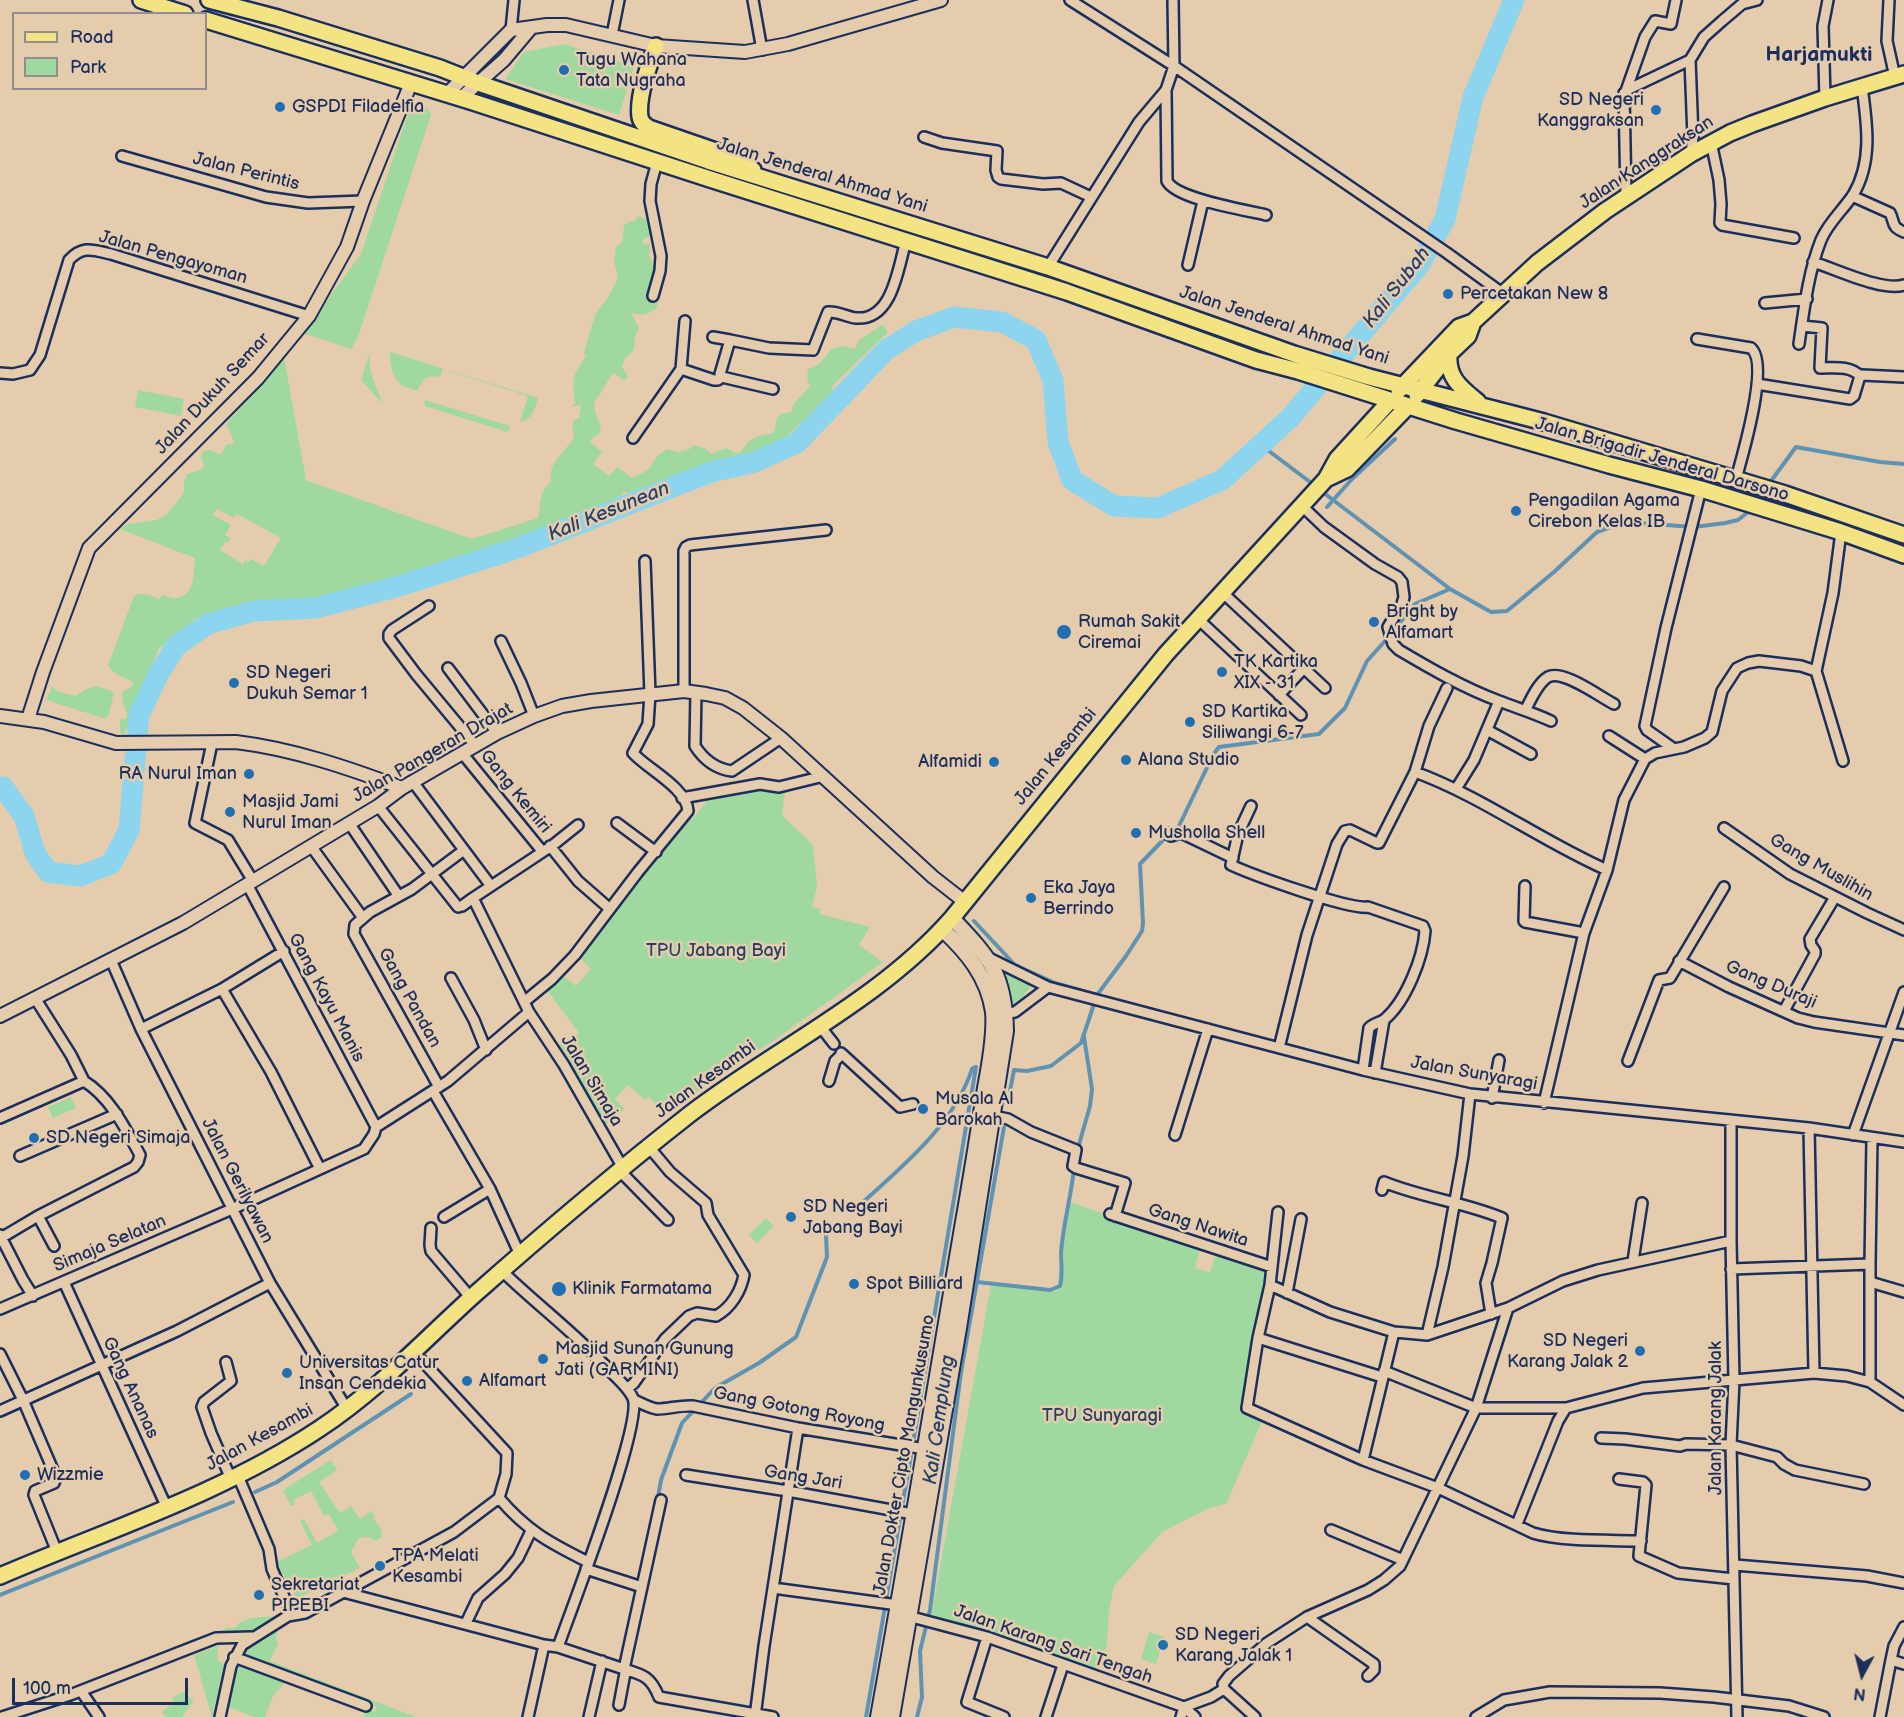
<!DOCTYPE html>
<html>
<head>
<meta charset="utf-8">
<style>
	body { margin:0 }
	#map { position:relative; width:1904px; height:1717px; overflow:hidden; background:#e5ccad; font-family:"Balsamiq Sans",sans-serif }
	canvas { display:block }
	.legend { position:absolute; left:12px; top:12px; width:195px; height:78px; box-sizing:border-box; background:#e5ccad; border:2px solid #948d8d; margin:0; padding:8px 10px; list-style:none; font-size:18px; color:#1b2f5e }
	.legend li { display:flex; align-items:center; gap:12px; height:30px }
	.legend b { width:30px; border:2px solid #948d8d }
	.north { position:absolute; left:1832px; top:1645px; width:60px; height:60px; -webkit-text-stroke:4px #e5ccad; paint-order:stroke; rotate:187deg; font-size:16px; font-weight:700; line-height:24px; text-align:center; color:#1b2f5e }
	.north::after { content:''; display:block; margin:auto; width:21px; height:27px; background:#1b2f5e; clip-path:polygon(50% 0,100% 100%,50% 72%,0 100%) }
	.scale { position:absolute; left:12px; top:1678px; width:176px; height:27px; box-sizing:border-box; border:3px solid #1b2f5e; border-top:0; padding-left:8px; font-size:18px; line-height:21px; white-space:nowrap; color:#1b2f5e; -webkit-text-stroke:4px #e5ccad; paint-order:stroke }
</style>
</head>
<body>
<div id="map">
<canvas width="1904" height="1717"></canvas>
<ul class="legend">
<li><b style="height:8px;background:#f4e382"></b>Road</li>
<li><b style="height:16px;background:#a0d99f"></b>Park</li>
</ul>
<div class="north">N</div>
<div class="scale">100 m</div>
</div>
<script>
const context = document.querySelector('canvas').getContext('2d');
context.lineJoin = 'round';
function fillPath(path, color) {
  context.fillStyle = color;
  context.fill(path, 'evenodd');
}
function trace(path, color, width, dash) {
  context.strokeStyle = color;
  context.lineWidth = width;
  context.lineCap = dash ? 'butt' : 'round';
  context.setLineDash(dash || []);
  context.stroke(path);
}
function write(font, color, halo, rows, align = 'center') {
  context.font = font + ' "Balsamiq Sans",sans-serif';
  context.lineWidth = 5;
  context.setLineDash([]);
  context.textBaseline = 'middle';
  context.strokeStyle = halo;
  context.fillStyle = color;
  for (const [text, x, y, turn = 0] of rows) {
    context.save();
    context.translate(x, y);
    context.rotate((+turn || 0) * Math.PI / 180);
    context.textAlign = isNaN(turn) ? turn : align;
    if (halo) context.strokeText(text, 0, 0);
    context.fillText(text, 0, 0);
    context.restore();
  }
}
fillPath(new Path2D(`
	M564 44 634 66 619 115 505 79 524 52Z
	M416 103C423 106 429 107 431 115L358 337 351 349 303 333 361 254 405 123 411 108Z
	M638 216 647 219 650 235 642 241 645 244 650 243 649 256 654 266V276L651 281V286L660 296 656 309 644 315 631 313 639 328 635 337 634 350 625 358 622 366 628 377 624 380 613 373 594 403 595 411 601 427 599 434 592 438 590 442 602 452 593 464 609 476 617 467 632 478 648 470 659 454 668 449 678 452 688 450 694 445 704 448 712 454 726 448 735 453H740L749 441 758 436 774 433 777 418 781 414 791 412 794 403 810 387 807 377 808 369C818 367 825 358 831 349L843 346 855 349 859 340 882 325 886 328 887 333 833 385 832 394 781 442 764 449 751 458 651 487 641 488 631 493 624 492 610 508 594 510 546 526 538 530 533 535 445 568 439 567 314 604 233 607 196 618 168 643 159 648 124 735 120 733V719H125L127 717C126 708 121 701 122 692L131 687 133 682C124 677 113 675 108 665L134 596C142 591 152 596 160 599L162 595C167 596 173 599 176 598 196 595 193 574 195 558L120 529 128 524 157 520 168 513 184 493V482L187 474 200 470 204 467 201 455 202 452 209 450 221 454 226 445 234 443 230 431 226 424 284 357 306 480 308 481 472 539 538 518C540 504 540 490 551 482 547 462 566 452 574 437L572 425 574 420 579 418 581 407 580 405 572 407 575 403C572 377 572 377 586 356L584 354 585 348 596 313 610 294 618 278 614 262 616 247 622 242 624 226 628 222 635 221ZM217 509 234 518 237 514 281 538 264 566 251 559 249 562 245 560 243 564 220 550 225 542 228 543 231 538 225 535 231 525 213 515Z
	M370 351C367 371 376 386 383 404L361 380Z
	M390 352 538 398C534 410 533 419 520 422L528 396 443 369 440 377C427 374 422 379 418 391 414 389 407 388 403 386 393 380 389 362 390 352Z
	M138 390 184 399 181 416 135 407Z
	M425 400 510 426V427L507 432 425 406Z
	M52 687 59 692 76 696C93 684 94 685 114 692L109 714 106 719 46 700Z
	M761 786 785 791 782 815 813 845 817 886 812 907 821 909 820 914 870 927 859 945 883 962 773 1041 717 1076 667 1115 649 1097 645 1100 628 1085 615 1099 625 1109 603 1126 555 1048 579 1033 546 989 560 973 576 986 591 969 578 956 656 854 688 816 692 819 705 804 707 795Z
	M1007 974H1010L1030 984V987L1016 1006 1013 1004 1005 978Z
	M71 1097 76 1108 53 1118 48 1107Z
	M1070 1202 1200 1248 1195 1268 1210 1272 1216 1253 1268 1269 1242 1404 1262 1421 1226 1504 1209 1508 1162 1532 1114 1586 1109 1610 1107 1646 1095 1671 967 1625 931 1617 991 1285 1057 1291 1064 1229Z
	M766 1218 774 1226 757 1243 749 1235Z
	M331 1460 337 1470 319 1482 340 1513 351 1506 360 1519 371 1511 375 1516 373 1518 382 1531V1537L376 1541 368 1537 359 1538 351 1552 360 1568 341 1577 345 1587 341 1590 333 1580 297 1599 276 1562 312 1545 300 1521 304 1519 317 1543 338 1531 329 1514 324 1516 311 1491 293 1500 295 1504 291 1506 283 1490Z
	M276 1616 252 1632 224 1634 218 1632 230 1627 231 1629 238 1626 237 1624 251 1618Z
	M278 1629 276 1640 278 1643 270 1661 416 1717H363L367 1709 375 1712 377 1707 369 1704V1702L268 1663 267 1665 260 1662 259 1660 245 1654V1649C253 1640 267 1636 278 1629Z
	M1149 1632 1164 1637 1156 1664 1141 1659Z
	M220 1645 217 1652 218 1660 224 1665 212 1717 194 1655Z
	M237 1664 284 1680V1684L273 1696 265 1717H254L228 1707Z
	M183 1692 194 1701 182 1717H167L161 1712 175 1702 172 1698Z`), '#a0d99f');
trace(new Path2D(`
	M1261 445 1314 485
	M1768 485 1796 447 1880 462 1904 464
	M1320 490 1450 589
	M1327 507 1352 479 1395 439
	M974 921 1015 965 1055 983 1097 995
	M1009 1096 1014 1070 1027 1071 1051 1066 1081 1043 1097 995 1126 956 1142 931 1143 923 1140 864 1164 839 1178 828 1213 755 1219 747 1319 734 1345 708 1367 661 1385 641 1415 604 1450 589 1491 612 1507 611 1554 572 1597 532 1624 522 1694 527 1725 523 1738 520 1752 509
	M1078 1148 1090 1106 1092 1089 1084 1037
	M862 1203C904 1165 954 1124 972 1069L975 1067
	M977 1282 1050 1290 1060 1286C1063 1275 1061 1264 1061 1253 1063 1225 1071 1197 1074 1169
	M913 1443 976 1067
	M255 1492 277 1482 411 1394
	M658 1497 661 1480 682 1423 715 1388 759 1363 796 1337 827 1257 826 1236 829 1231
	M902 1506 911 1456
	M0 1595 233 1502
	M886 1600 900 1518
	M866 1717 885 1607
	M917 1717 922 1697 920 1651 930 1610 961 1372 1004 1127`), '#5f93b4', 4);
trace(new Path2D(`
	M0 787H3L24 816 35 853 48 872 80 876 111 864 129 830 139 715 158 675 176 646 208 624 254 611 315 608 396 587 515 549 711 472 755 462 797 443 886 350 916 331 954 317 1002 322 1036 340 1053 380 1058 442 1072 480 1114 506 1158 508 1222 480 1290 418 1420 264 1445 219 1473 97 1514 0`), '#8dd5ee', 21);
const minor = new Path2D(`
	M753 0 762 50
	M1070 0 1174 66 1447 253 1502 293
	M1889 0 1887 41 1895 77
	M511 30 514 0
	M612 35 619 0
	M1166 90 1167 181C1176 199 1245 210 1266 215
	M1626 91 1645 37 1655 21 1671 24 1676 0
	M1825 98 1823 26 1828 0
	M924 137 942 143 997 151 996 170 998 177 1001 179 1043 184 1061 183 1091 197
	M1711 142 1719 180 1721 204 1720 223 1722 225 1794 238
	M1691 154 1693 137 1690 60 1704 37 1722 21 1742 4 1757 0
	M122 156 266 197 308 203 363 201
	M1852 196 1890 213C1895 223 1891 227 1904 232
	M1626 197 1624 93 1629 89 1690 60
	M1813 262C1836 269 1883 292 1904 285
	M1188 265 1203 201
	M1048 267 1139 122 1166 90 1174 66 1173 0
	M653 296 660 271 661 256 650 201 651 184 657 162
	M1765 303 1807 299
	M685 321 681 369 714 380H718L722 377
	M1802 326 1822 328 1820 368C1833 368 1850 365 1860 376
	M713 337 730 340
	M1697 339 1751 348C1770 364 1742 457 1736 479
	M1799 344C1804 310 1808 273 1821 240 1828 223 1843 210 1853 195 1873 162 1867 123 1862 87
	M0 373 13 374 30 370 40 355 69 260C83 245 93 250 111 254L309 316
	M1757 384 1850 399 1854 396 1860 376 1862 375 1904 377
	M773 389 722 377 720 374 730 340 769 348 813 350 828 312C838 311 846 317 856 318 893 321 898 267 906 241
	M633 438 681 369
	M1301 505 1324 527 1375 564 1398 577 1402 582 1404 597 1402 604 1388 627 1393 644 1399 650C1431 669 1464 688 1499 701 1517 708 1534 713 1551 721
	M1222 592 1325 688
	M429 606 392 630 389 634V638L416 674 475 745
	M1197 618 1301 715
	M501 641 521 683 534 716
	M448 668 497 733
	M1816 671 1833 593 1841 532
	M684 691V551L686 547 690 545 826 530
	M696 692 695 746C704 760 716 769 732 771L781 738
	M1279 695 1304 668
	M1526 709C1531 699 1538 683 1548 677 1563 669 1600 697 1614 704
	M1487 730 1531 754
	M1609 736 1645 759
	M212 743 195 823 228 840 253 881
	M1674 749 1647 730 1645 726 1666 628 1701 489
	M462 753 542 851
	M1415 772C1483 797 1541 841 1607 870
	M413 782 491 886
	M1456 789 1474 760 1499 701
	M682 798 760 784 779 787 824 776
	M378 806 458 907 462 906 473 898
	M1251 806 1238 834 1231 865C1253 875 1349 910 1368 907L1423 926 1425 931C1423 958 1406 1001 1385 1019 1380 1023 1373 1023 1369 1028L1363 1070
	M349 823 398 895
	M617 823 656 852
	M578 825 553 845 473 898 529 1012 564 1065 623 1168
	M1724 828 1790 874 1867 913 1904 930
	M1166 833 1171 836 1181 833 1233 858
	M311 846 363 918
	M550 846 578 881 610 909
	M247 884 376 1127
	M1525 886 1524 921 1525 922 1584 933
	M985 956 1048 987 1363 1070 1470 1094 1809 1128 1904 1142
	M111 960 141 1029 270 1283 347 1409
	M1679 961 1729 987 1798 1018 1814 1022 1904 1035
	M451 978 474 1020 486 1050
	M222 989 271 1072 320 1169
	M524 1002 552 979 575 955 638 872 688 811C687 788 647 769 633 753L648 724 650 694 645 561
	M1784 1011 1815 954V951L1811 945 1810 939 1835 897
	M1002 1014 1015 1012 1048 987
	M820 1026 834 1044
	M141 1029 222 989 284 951
	M1279 1048 1307 935 1337 844 1345 831 1350 830 1377 843H1379L1415 772 1429 726 1447 688
	M841 1053 900 1107 913 1104
	M1628 1061 1659 980 1670 978 1724 887
	M1375 1073 1384 1020
	M829 1081 835 1061 842 1054
	M439 1087 354 934 355 925 370 912 412 889 464 850
	M433 1091 490 1189 520 1255
	M1492 1098 1499 1060
	M1544 1103 1584 933 1607 870 1624 800 1645 759 1655 753 1684 747 1705 738 1712 732 1722 691 1737 668 1748 663 1759 661 1801 666 1816 671 1843 761
	M994 1116 1008 1119 1031 1132 1076 1150 1073 1166 1076 1168 1125 1183 1115 1216
	M0 1118 84 1081 71 1055 35 998
	M1731 1120V1241L1734 1380 1731 1445 1737 1717
	M1809 1128 1814 1373
	M1175 1135 1208 1029
	M1853 1135 1904 992
	M20 1156 117 1114
	M620 1171 668 1220
	M1382 1190 1384 1182C1423 1198 1464 1202 1502 1218L1492 1263 1486 1283 1491 1314
	M1278 1212 1270 1285 1258 1338 1247 1408 1363 1460 1438 1488 1533 1533C1562 1542 1610 1540 1641 1541
	M1110 1214 1272 1267
	M38 1216 54 1246
	M444 1217 490 1189
	M431 1228 430 1245 431 1251 471 1298
	M0 1235 23 1280 33 1296
	M1 1238 38 1216 134 1167 138 1162 140 1155C125 1128 111 1098 84 1081
	M1633 1261 1642 1203
	M1731 1269 1870 1264
	M502 1271C538 1306 579 1336 613 1374 620 1381 629 1389 633 1398 643 1424 571 1610 558 1647
	M64 1282 167 1508
	M1870 1282 1904 1292
	M1270 1285 1330 1312 1394 1332 1406 1333 1427 1335 1508 1308
	M1287 1293 1301 1219
	M0 1309 232 1209 364 1149 374 1134 376 1127 448 1081 529 1012
	M1427 1335 1443 1267 1463 1156 1470 1094
	M1258 1338 1382 1377
	M414 1352 507 1453 506 1474 499 1498C527 1531 550 1543 588 1562
	M0 1354 23 1400 56 1477 54 1483 35 1491 34 1495 57 1552
	M226 1362 231 1381 204 1402 202 1407 211 1433 231 1479
	M1384 1371 1476 1408H1566L1643 1388 1814 1373 1847 1376 1870 1382 1904 1405
	M1870 1382V1264L1872 1138
	M627 1389 634 1383 665 1339 689 1316 697 1313 716 1316C731 1308 741 1291 744 1275L708 1215 706 1203 670 1172 649 1147
	M634 1400C641 1403 649 1408 657 1409 669 1409 680 1405 693 1406L798 1428 925 1449
	M0 1411 177 1331 270 1283
	M1601 1438 1625 1439 1680 1446 1686 1444 1731 1445 1777 1457 1784 1464 1795 1470 1864 1484
	M1363 1460 1394 1332
	M686 1475 788 1491 913 1514
	M238 1476 269 1549 272 1569 292 1615
	M1619 1479 1643 1482 1646 1485 1639 1556 1678 1573 1734 1579
	M661 1500 624 1669C644 1675 651 1677 659 1697L773 1717
	M1517 1524 1558 1421 1566 1408
	M1331 1530 1403 1560
	M1735 1565 1867 1576 1904 1583
	M586 1569 642 1587
	M773 1588 898 1605
	M343 1592 544 1645 558 1647 624 1669 625 1673 619 1705
	M904 1615 987 1637 1184 1707 1195 1717
	M1307 1617 1374 1664V1670L1368 1676
	M466 1623 478 1598 505 1574 518 1558 531 1531
	M987 1637 967 1702 1004 1717
	M234 1657 366 1706
	M1891 1660 1894 1646 1904 1627
	M1224 1689 1223 1684 1229 1676 1267 1643 1307 1617 1368 1590 1384 1580 1400 1566 1476 1408 1508 1308 1563 1281 1598 1270 1731 1241
	M1224 1689 1255 1717
	M81 1691 99 1717
	M2 1717 70 1695 216 1638 252 1637
	M220 1717 231 1666 242 1645 288 1616 305 1613 454 1532 499 1498
	M528 1717 544 1645
	M589 1717 602 1661
	M755 1717 764 1646 798 1428
	M1046 1717 1063 1665
	M1181 1717 1184 1707 1211 1697 1224 1689
	M1476 1717 1504 1700 1550 1692 1660 1693 1714 1697 1789 1706 1824 1717
	M1880 1717 1891 1660 1904 1664`);
const tertiary = new Path2D(`
	M447 94 511 30 547 25H566L656 46 745 52 788 44 941 0
	M461 98 504 60 531 28
	M0 716 44 722 116 743 236 742C293 749 349 768 402 788
	M28 719 43 672 89 548 258 378 309 316 347 247 363 201 411 83
	M0 1016 183 923 378 806 402 788 497 733 534 716 562 706 591 701 684 691 706 694 725 698 743 708 781 738 933 877 965 902`);
const secondary = new Path2D(`
	M878 1717C908 1552 935 1387 963 1222 971 1177 978 1133 985 1088 989 1067 995 1033 993 1012 988 977 967 952 942 929
	M892 1717 959 1328 1006 1031C1005 974 990 958 952 918`);
const primary = new Path2D(`
	M1326 479 1347 469 1408 406
	M0 1576C107 1530 221 1494 319 1429 377 1391 423 1341 474 1295 544 1233 616 1172 690 1114 776 1048 879 1001 952 918L1166 654 1326 479 1337 459 1390 401`);
const trunk = new Path2D(`
	M141 0 185 14
	M209 0 278 18 440 68 478 83 708 161 1048 267 1294 354 1369 377 1544 422 1785 494 1904 535
	M206 20 470 101 710 179 1067 292 1256 360 1298 371 1456 421 1609 465 1701 489 1841 532 1904 555
	M656 46C649 65 637 97 640 117 641 123 645 125 649 128L736 158 753 170
	M1449 354C1447 378 1461 388 1478 402
	M1399 390 1459 327 1473 322 1537 263 1605 211 1691 154 1730 133 1752 124 1825 98 1904 74
	M1417 395 1449 354 1468 336 1473 322`);
trace(minor, '#1b2f5e', 14);
trace(tertiary, '#1b2f5e', 16);
trace(secondary, '#1b2f5e', 18);
trace(primary, '#1b2f5e', 20);
trace(trunk, '#1b2f5e', 20);
trace(minor, '#e5ccad', 9);
trace(tertiary, '#e5ccad', 12);
trace(secondary, '#e5ccad', 14);
trace(primary, '#f4e382', 15);
trace(trunk, '#f4e382', 15);
for (const [x, y, r, color] of [
	[564,70,6,"#1f6fb2"],
	[280,107,6,"#1f6fb2"],
	[1656,110,6,"#1f6fb2"],
	[1448,294,6,"#1f6fb2"],
	[1516,511,6,"#1f6fb2"],
	[1374,622,6,"#1f6fb2"],
	[1064,632,8,"#1f6fb2"],
	[1222,672,6,"#1f6fb2"],
	[234,683,6,"#1f6fb2"],
	[1190,722,6,"#1f6fb2"],
	[1126,760,6,"#1f6fb2"],
	[994,762,6,"#1f6fb2"],
	[249,774,6,"#1f6fb2"],
	[230,812,6,"#1f6fb2"],
	[1136,833,6,"#1f6fb2"],
	[1031,898,6,"#1f6fb2"],
	[923,1109,6,"#1f6fb2"],
	[34,1138,6,"#1f6fb2"],
	[791,1217,6,"#1f6fb2"],
	[854,1284,6,"#1f6fb2"],
	[559,1289,8,"#1f6fb2"],
	[1640,1351,6,"#1f6fb2"],
	[543,1359,6,"#1f6fb2"],
	[287,1373,6,"#1f6fb2"],
	[467,1381,6,"#1f6fb2"],
	[25,1475,6,"#1f6fb2"],
	[380,1566,6,"#1f6fb2"],
	[259,1595,6,"#1f6fb2"],
	[1163,1645,6,"#1f6fb2"]
]) {
  const dot = new Path2D();
  dot.arc(x, y, r, 0, 2 * Math.PI);
  context.fillStyle = color;
  context.fill(dot);
  trace(dot, '#e5ccad', 2);
}
write('18px', '#1b2f5e', '#e5ccad', [
	["Tugu Wahana",576,60],
	["Tata Nugraha",576,81],
	["SD Negeri",1644,100,"right"],
	["Kanggraksan",1644,121,"right"],
	["GSPDI Filadelfia",292,107],
	["Percetakan New 8",1460,294],
	["Pengadilan Agama",1528,501],
	["Cirebon Kelas IB",1528,522],
	["Bright by",1386,612],
	["Alfamart",1386,633],
	["Rumah Sakit",1078,622],
	["Ciremai",1078,643],
	["TK Kartika",1234,662],
	["XIX - 31",1234,683],
	["SD Negeri",246,673],
	["Dukuh Semar 1",246,694],
	["SD Kartika",1202,712],
	["Siliwangi 6-7",1202,733],
	["Alana Studio",1138,760],
	["Alfamidi",982,762,"right"],
	["RA Nurul Iman",237,774,"right"],
	["Masjid Jami",242,802],
	["Nurul Iman",242,823],
	["Musholla Shell",1148,833],
	["Eka Jaya",1043,888],
	["Berrindo",1043,909],
	["Musala Al",935,1099],
	["Barokah",935,1120],
	["SD Negeri Simaja",46,1138],
	["SD Negeri",803,1207],
	["Jabang Bayi",803,1228],
	["Spot Billiard",866,1284],
	["Klinik Farmatama",572,1289],
	["SD Negeri",1628,1341,"right"],
	["Karang Jalak 2",1628,1362,"right"],
	["Masjid Sunan Gunung",555,1349],
	["Jati (GARMINI)",555,1370],
	["Universitas Catur",299,1363],
	["Insan Cendekia",299,1384],
	["Alfamart",479,1381],
	["Wizzmie",37,1475],
	["TPA Melati",392,1556],
	["Kesambi",392,1577],
	["Sekretariat",271,1585],
	["PIPEBI",271,1606],
	["SD Negeri",1175,1635],
	["Karang Jalak 1",1175,1656]
], 'left');
write('18px', '#1b2f5e', '#e5ccad', [
	["Jalan Kanggraksan",1647,163,-33],
	["Jalan Perintis",246,172,14],
	["Jalan Jenderal Ahmad Yani",822,176,17],
	["Jalan Pengayoman",173,258,16],
	["Jalan Jenderal Ahmad Yani",1284,326,18],
	["Jalan Dukuh Semar",213,394,-47],
	["Jalan Brigadir Jenderal Darsono",1662,460,16],
	["Jalan Pangeran Drajat",433,753,-30],
	["Jalan Kesambi",1056,757,-51],
	["Gang Kemiri",515,792,51],
	["Gang Muslihin",1821,868,30],
	["Gang Duraji",1771,985,23],
	["Gang Kayu Manis",326,998,62],
	["Gang Pandan",409,998,61],
	["Jalan Sunyaragi",1474,1074,10],
	["Jalan Kesambi",706,1080,-36],
	["Jalan Simaja",591,1081,59],
	["Jalan Gerilyawan",237,1181,63],
	["Gang Nawita",1198,1226,18],
	["Simaja Selatan",110,1244,-23],
	["Gang Ananas",130,1388,65],
	["Gang Gotong Royong",799,1410,11],
	["Jalan Karang Jalak",1716,1418,-90],
	["Jalan Kesambi",260,1438,-29],
	["Jalan Dokter Cipto Mangunkusumo",905,1455,-80],
	["Gang Jari",803,1478,9],
	["Jalan Karang Sari Tengah",1053,1645,19]
]);
write('18px', '#284064', '#e5ccad', [
	["TPU Jabang Bayi",716,951],
	["TPU Sunyaragi",1102,1416]
]);
write('italic 20px', '#26406c', '#e5ccad', [
	["Kali Subah",1397,288,-52],
	["Kali Kesunean",609,512,-22],
	["Kali Cemplung",940,1420,-82]
]);
write('bold 21px', '#1b2f5e', '#e5ccad', [
	["Harjamukti",1819,56]
]);
</script>
</body>
</html>
